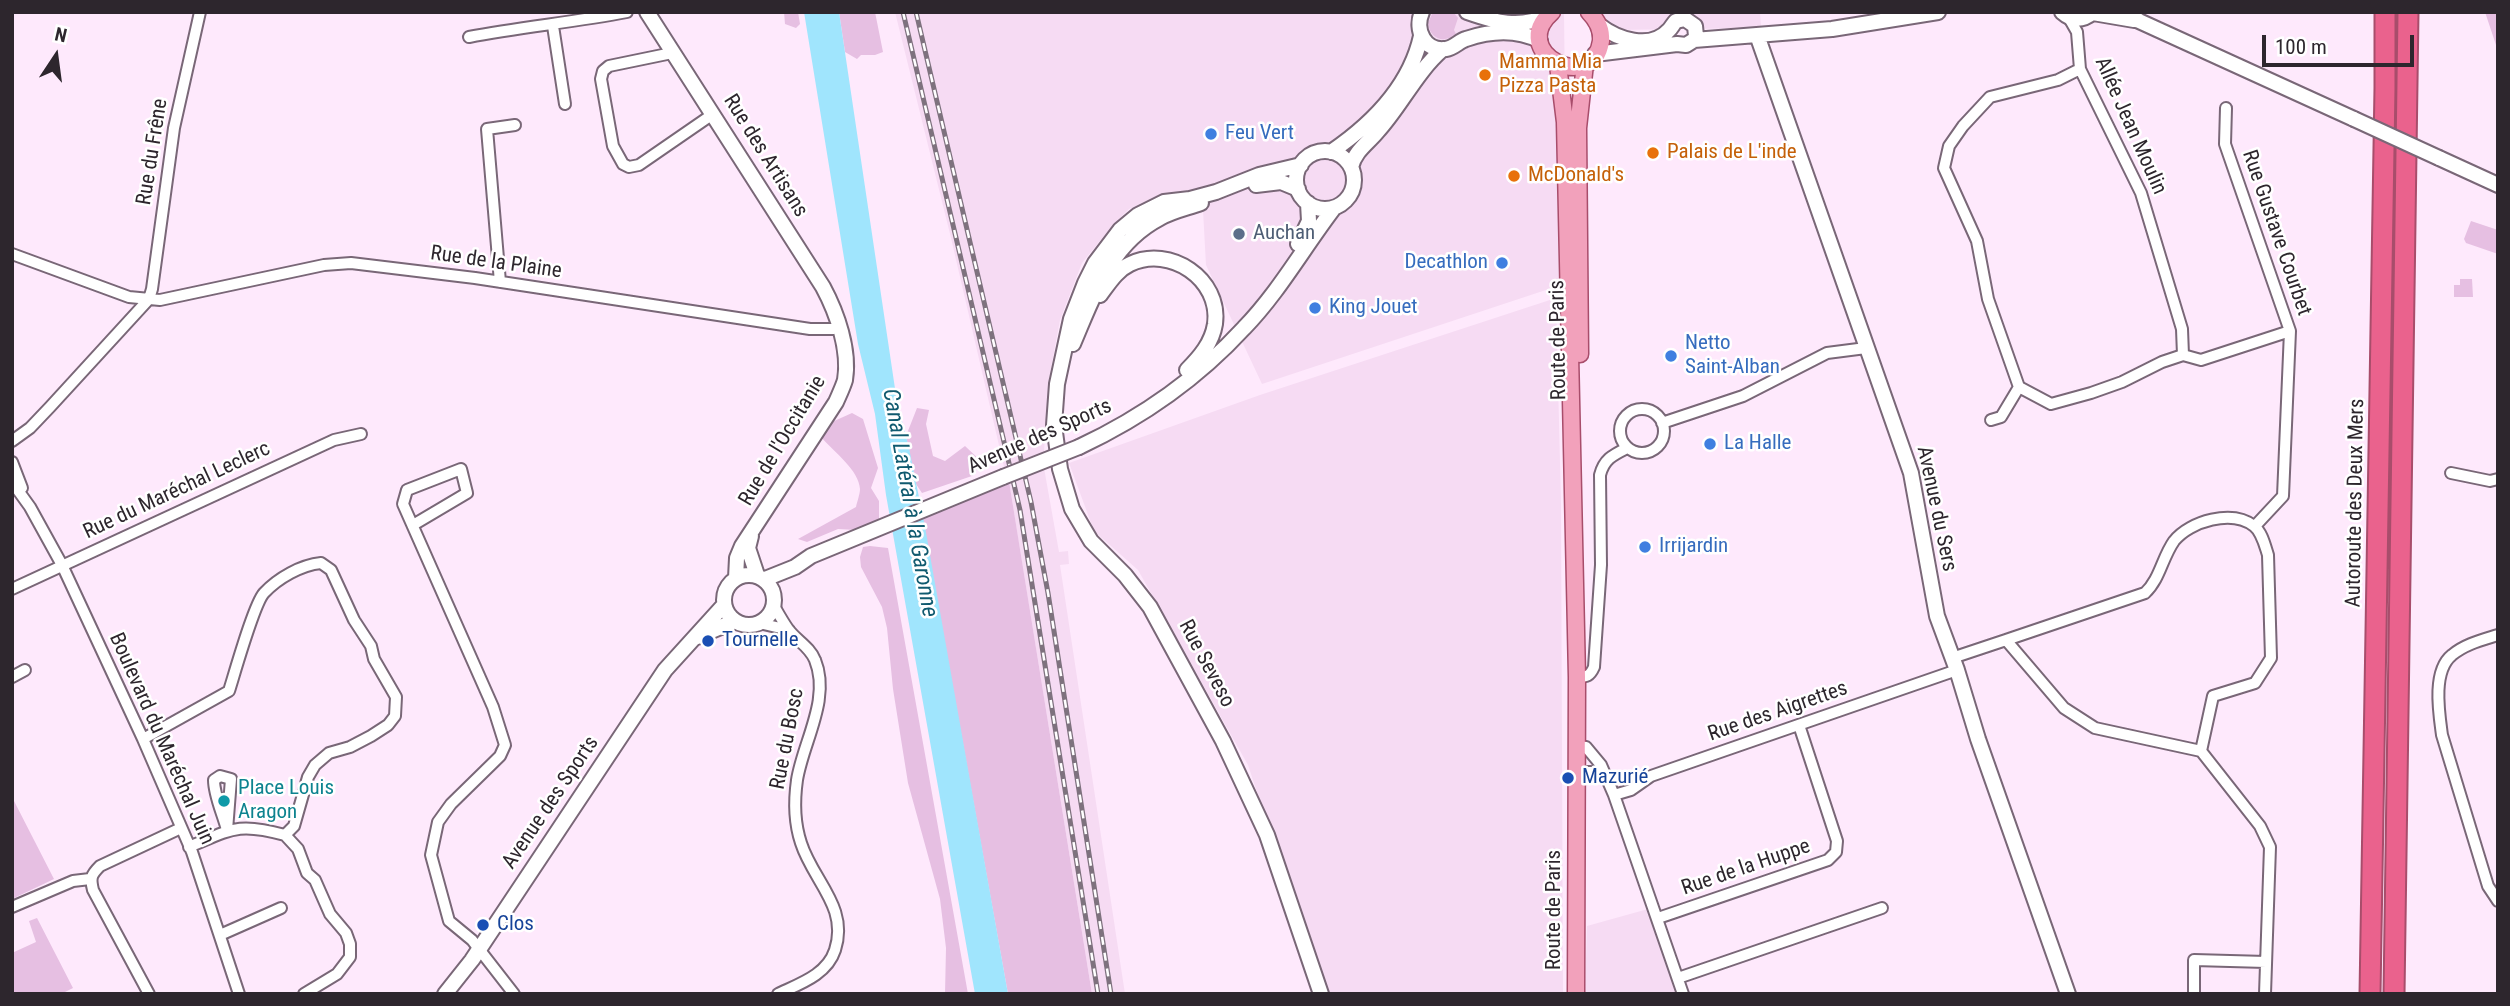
<!DOCTYPE html>
<html>
<head>
<meta charset="utf-8">
<style>
	body { margin:0 }
	#map { position:relative; width:2510px; height:1006px; overflow:hidden; background:#fee9fc; font-family:"Roboto Condensed",sans-serif }
	canvas { display:block }
	.frame { position:absolute; inset:0; border:14px solid #2d262d; pointer-events:none }
	.north { position:absolute; left:21px; top:21px; width:70px; height:70px; -webkit-text-stroke:5px #fff; paint-order:stroke; rotate:13deg; font-size:19px; font-weight:700; line-height:28px; text-align:center; color:#2d262d }
	.north::after { content:''; display:block; margin:auto; width:24px; height:32px; background:#2d262d; clip-path:polygon(50% 0,100% 100%,50% 72%,0 100%) }
	.scale { position:absolute; left:2262px; top:35px; width:152px; height:32px; box-sizing:border-box; border:4px solid #2d262d; border-top:0; padding-left:9px; font-size:21px; line-height:24px; white-space:nowrap; color:#2d262d; -webkit-text-stroke:5px #fff; paint-order:stroke }
</style>
</head>
<body>
<div id="map">
<canvas width="2510" height="1006"></canvas>
<div class="frame"></div>
<div class="north">N</div>
<div class="scale">100 m</div>
</div>
<script>
const context = document.querySelector('canvas').getContext('2d');
context.lineJoin = 'round';
function fillPath(path, color) {
  context.fillStyle = color;
  context.fill(path, 'evenodd');
}
function trace(path, color, width, dash) {
  context.strokeStyle = color;
  context.lineWidth = width;
  context.lineCap = dash ? 'butt' : 'round';
  context.setLineDash(dash || []);
  context.stroke(path);
}
function write(font, color, halo, rows, align = 'center') {
  context.font = font + ' "Roboto Condensed",sans-serif';
  context.lineWidth = 5;
  context.setLineDash([]);
  context.textBaseline = 'middle';
  context.strokeStyle = halo;
  context.fillStyle = color;
  for (const [text, x, y, turn = 0] of rows) {
    context.save();
    context.translate(x, y);
    context.rotate((+turn || 0) * Math.PI / 180);
    context.textAlign = isNaN(turn) ? turn : align;
    if (halo) context.strokeText(text, 0, 0);
    context.fillText(text, 0, 0);
    context.restore();
  }
}
fillPath(new Path2D(`
	M895 12H1564L1567 283 1262 384 1206 265 1202 191 1154 197 1129 209 1112 226 1082 263 1060 320 1049 379 1044 452 1004 467 951 238Z
	M1601 12H1760L1761 28 1613 30Z
	M1556 298 1561 504 1563 994H1324L1248 765 1138 570 1094 531 1069 463 1260 395Z
	M1044 468 1059 552 1068 551 1069 564 1060 565 1125 994H1092L1009 482Z
	M1648 909 1677 994H1585L1587 926Z`), '#f6dbf3');
fillPath(new Path2D(`
	M784 12H798L800 24 796 28 785 24Z
	M839 12H875L883 52 875 55H861L857 59 845 52Z
	M1433 12 1454 13 1458 18 1454 30 1456 34C1444 44 1430 39 1428 23Z
	M2485 12H2498V51Z
	M2471 221 2498 230V254L2466 243 2464 239Z
	M2460 279H2472L2473 297H2454V285H2460Z
	M917 408 929 410 926 424 933 456 945 461 965 446 982 462 972 476 922 493 916 484 906 436Z
	M852 413 863 419 878 468 871 488 879 501V519L856 530 838 529 807 542 798 539 856 507C857 502 860 494 860 489 859 470 834 452 822 438L832 422Z
	M1008 475 1092 994H1008L921 511Z
	M870 546 888 548 968 994H945L946 948 940 899 908 783 893 689 887 628 882 607 861 567 860 557 863 547Z
	M13 799 54 879 12 899V800Z
	M37 918 73 988 61 994H12V953L36 942 29 921Z`), '#e6bfe2');
fillPath(new Path2D(`
	M804 12H839L897 402 909 448 925 527 1008 994H975L886 495 875 414 858 344Z`), '#a0e5fd');
const street = new Path2D(`
	M2069 18 2077 32 2080 69 2141 193 2182 329 2183 355
	M553 26 565 104
	M469 37C522 27 575 22 627 12
	M672 53 609 66 603 71 601 79 613 146 623 164 629 167 639 165 713 114
	M2080 69 2058 80 1990 97 1963 126 1949 146 1944 168 1977 241 1988 299 2019 387 2051 404 2091 393 2122 382 2162 362 2183 355 2201 360 2290 331
	M2226 108 2225 144 2290 331 2283 496 2255 526
	M12 254 129 297 160 300 324 265 351 263 475 278 810 329H833L839 327
	M500 282 487 129 515 125
	M1620 431a22 22 0 1 1 44 0a22 22 0 1 1-44 0Z
	M1991 420 2001 417 2019 387
	M1662 423 1743 396 1827 353 1866 348
	M12 441 30 428 50 407 149 299 152 289 174 128 200 12
	M12 462 22 488
	M2451 473 2490 481 2498 479
	M12 482 30 507 62 565 143 739 192 852 239 994
	M413 525 467 493 461 469 407 490 403 504 493 707 505 745 500 756 451 804 438 822 431 855 449 921 472 940 514 994
	M12 589 334 440 361 434
	M774 606C778 613 783 622 788 629 796 640 810 647 815 660 831 699 803 742 797 780 794 801 794 822 801 843 813 881 849 907 835 950 827 975 799 984 778 994
	M759 623 789 630
	M2498 635C2482 640 2465 644 2452 655 2432 671 2439 713 2442 735L2488 886 2498 901
	M2006 640 2145 593C2160 579 2162 558 2174 541 2190 521 2232 509 2254 526 2262 532 2265 546 2268 555L2271 658 2255 683 2213 696 2201 751
	M1952 658 2006 640 2064 708 2095 728 2201 751 2260 826 2270 847 2265 994
	M12 677 25 670
	M1577 677C1587 677 1590 676 1594 667L1601 565 1600 475C1604 459 1613 455 1627 448
	M143 739 229 691C235 672 254 604 264 593 278 578 301 565 321 563L331 570 354 620 371 646 374 659 396 697 395 716 388 725 371 736 350 747 329 753 315 765 308 777 294 826 285 835
	M1577 746 1586 747 1601 765 1614 795 1683 994
	M1577 772H1591L1606 778
	M220 776 231 779 227 830C223 814 214 796 214 780Z
	M1614 795 1631 790 1651 776 1957 670
	M285 835 298 849 307 873 315 880 330 914 346 933 350 944V957L337 974 304 994
	M189 847C232 829 238 822 285 835
	M12 907 73 881 90 879
	M1658 918 1828 860 1836 852 1837 841 1799 725
	M220 935 281 908
	M1678 978 1882 908
	M149 994 93 890C90 878 91 875 100 866L181 828
	M2194 994V960L2266 962`);
const secondary = new Path2D(`
	M647 12 823 287C837 313 850 350 845 380 843 387 839 395 836 402L742 546 737 558 736 578
	M1422 12C1414 30 1425 52 1446 49 1454 48 1459 41 1466 39 1490 31 1517 29 1540 41
	M1467 12C1496 22 1518 29 1548 16
	M2062 12C2072 21 2083 21 2093 12
	M2125 12 2139 21 2354 119
	M2093 13 2134 20
	M1599 25C1617 39 1650 51 1669 30 1672 27 1673 24 1676 21L1685 19 1695 26 1696 36 1694 40
	M1757 35 1911 473 1937 616 1957 670 1978 739 2068 994
	M1595 54 1677 44 1686 45 1694 40 1832 29 1938 12
	M1296 180a29 29 0 1 1 58 0a29 29 0 1 1-58 0Z
	M1331 152C1372 124 1410 86 1421 36
	M2439 158 2498 185
	M1301 165 1259 175 1216 192 1190 199 1164 202 1138 215 1120 230 1095 263 1085 283 1071 319 1057 384 1054 425 1060 469 1072 509 1091 541 1125 575 1150 607 1223 741 1267 835 1321 994
	M1351 167C1355 151 1367 144 1377 132 1401 106 1416 72 1443 49
	M1256 185 1281 182 1298 189
	M1298 244 1309 221 1308 203
	M1100 295C1109 283 1117 270 1130 264 1170 245 1221 279 1215 324 1212 343 1200 357 1187 370
	M1073 344C1094 295 1110 244 1160 218 1172 211 1187 208 1201 203
	M1079 447C1141 418 1198 378 1244 328 1279 292 1304 247 1334 208
	M751 536 748 548 757 575
	M724 600a25 25 0 1 1 50 0a25 25 0 1 1-50 0Z
	M765 579 795 567 811 556 1003 477
	M697 637 735 621
	M445 994 472 960 665 670 724 605`);
const primary = new Path2D(`
	M1552 12C1506 52 1593 96 1601 41 1602 29 1597 20 1589 12
	M1558 65 1565 122 1577 677 1576 994
	M1580 354 1578 128 1585 64`);
const highway = new Path2D(`
	M2370 994 2385 88V12
	M2394 994 2408 12`);
trace(street, '#796777', 14);
trace(secondary, '#796777', 18);
trace(primary, '#a84d6b', 19);
trace(highway, '#a84d6b', 23);
trace(street, '#fff', 10);
trace(secondary, '#fff', 14);
trace(primary, '#f2a1bb', 16);
trace(highway, '#ea628d', 19);
const rail = new Path2D(`
	M903 12 1020 510 1098 994
	M916 12 1031 502 1048 593 1111 994`);
trace(rail, '#7e727e', 5);
trace(rail, '#fff', 2.5, [8]);
const secondaryBridge = new Path2D(`
	M2354 119 2439 158
	M1003 477 1079 447`);
trace(secondaryBridge, '#796777', 18, []);
trace(secondaryBridge, '#fff', 14);
for (const [x, y, r, color] of [
	[1485,75,7,"#e8710a"],
	[1211,134,7,"#3f7fe0"],
	[1653,153,7,"#e8710a"],
	[1514,176,7,"#e8710a"],
	[1239,234,7,"#5c6f8a"],
	[1502,263,7,"#3f7fe0"],
	[1315,308,7,"#3f7fe0"],
	[1671,356,7,"#3f7fe0"],
	[1710,444,7,"#3f7fe0"],
	[1645,547,7,"#3f7fe0"],
	[708,641,7,"#1a4fb4"],
	[1568,778,7,"#1a4fb4"],
	[224,801,7,"#0f9aa8"],
	[483,925,7,"#1a4fb4"]
]) {
  const dot = new Path2D();
  dot.arc(x, y, r, 0, 2 * Math.PI);
  context.fillStyle = color;
  context.fill(dot);
  trace(dot, '#fff', 2.5);
}
write('21px', '#c56008', '#fff', [
	["Mamma Mia",1499,63],
	["Pizza Pasta",1499,87],
	["Palais de L'inde",1667,153],
	["McDonald's",1528,176]
], 'left');
write('21px', '#2d262d', '#fff', [
	["Allée Jean Moulin",2130,126,66],
	["Rue du Frêne",153,152,-81],
	["Rue des Artisans",765,156,58],
	["Rue Gustave Courbet",2276,233,71],
	["Rue de la Plaine",496,263,8],
	["Route de Paris",1559,340,-91],
	["Avenue des Sports",1040,437,-24],
	["Rue de l'Occitanie",783,441,-59],
	["Rue du Maréchal Leclerc",177,491,-25],
	["Autoroute des Deux Mers",2356,503,-89],
	["Avenue du Sers",1936,509,78],
	["Rue Seveso",1206,664,62],
	["Rue des Aigrettes",1778,712,-19],
	["Boulevard du Maréchal Juin",161,739,66],
	["Rue du Bosc",788,739,-79],
	["Avenue des Sports",551,803,-56],
	["Rue de la Huppe",1746,868,-19],
	["Route de Paris",1555,910,-90]
]);
write('21px', '#366cbe', '#fff', [
	["Feu Vert",1225,134],
	["Decathlon",1488,263,"right"],
	["King Jouet",1329,308],
	["Netto",1685,344],
	["Saint-Alban",1685,368],
	["La Halle",1724,444],
	["Irrijardin",1659,547]
], 'left');
write('21px', '#4e5e75', '#fff', [
	["Auchan",1253,234]
], 'left');
write('21px', '#164399', '#fff', [
	["Tournelle",722,641],
	["Mazurié",1582,778],
	["Clos",497,925]
], 'left');
write('21px', '#0d838f', '#fff', [
	["Place Louis",238,789],
	["Aragon",238,813]
], 'left');
write('italic 23px', '#105a6f', '#fff', [
	["Canal Latéral à la Garonne",909,503,80]
]);
</script>
</body>
</html>
